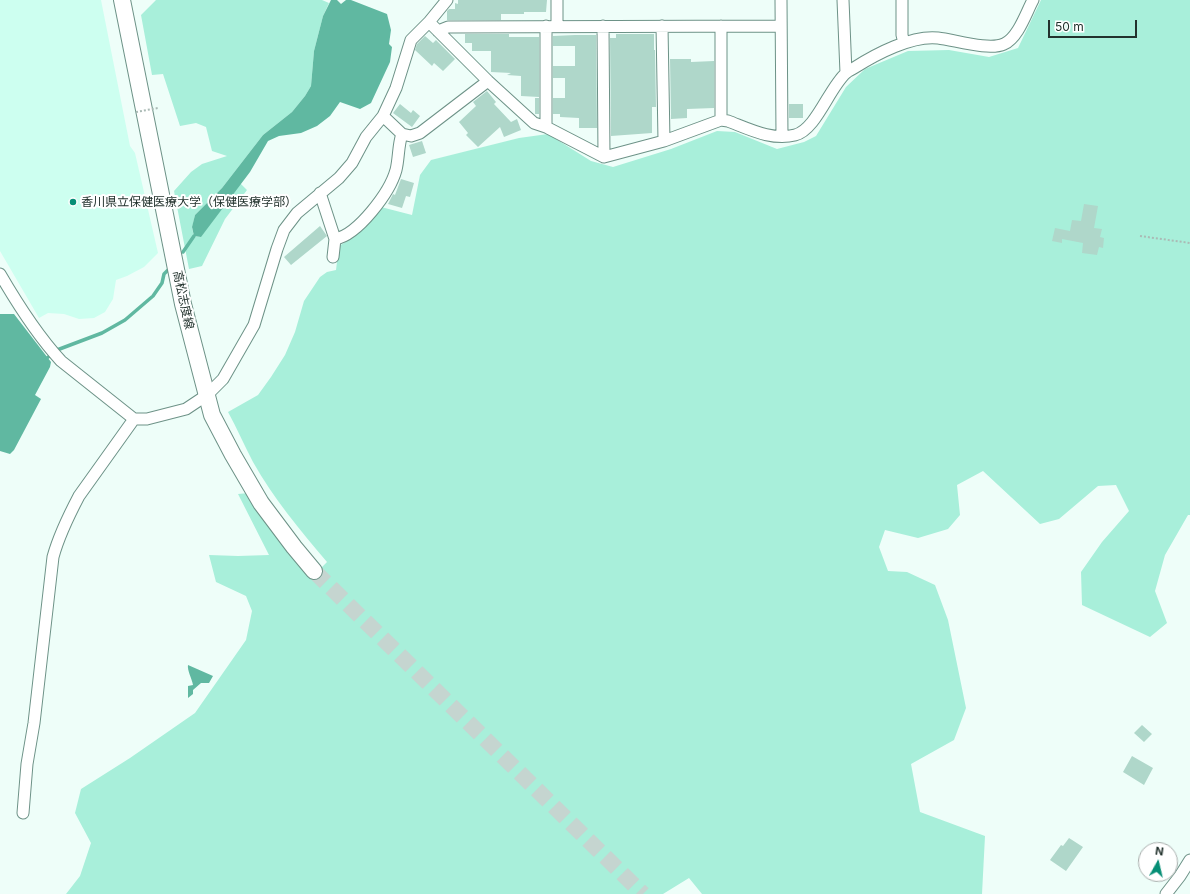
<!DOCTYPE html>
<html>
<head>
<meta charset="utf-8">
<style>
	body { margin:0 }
	#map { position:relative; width:1190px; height:894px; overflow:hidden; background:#eefef9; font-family:Inter,sans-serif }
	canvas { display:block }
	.north { position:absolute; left:1138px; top:842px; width:40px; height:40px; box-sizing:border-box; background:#fff; border:1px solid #a7adab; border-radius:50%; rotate:8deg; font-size:11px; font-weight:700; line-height:16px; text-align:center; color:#22322d }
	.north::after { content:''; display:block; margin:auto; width:14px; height:18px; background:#058e75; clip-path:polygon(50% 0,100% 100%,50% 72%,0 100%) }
	.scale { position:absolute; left:1048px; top:20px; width:89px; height:18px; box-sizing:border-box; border:2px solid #22322d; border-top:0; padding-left:5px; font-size:12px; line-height:14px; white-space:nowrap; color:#22322d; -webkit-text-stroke:3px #fff; paint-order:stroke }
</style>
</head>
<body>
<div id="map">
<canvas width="1190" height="894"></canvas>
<div class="north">N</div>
<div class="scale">50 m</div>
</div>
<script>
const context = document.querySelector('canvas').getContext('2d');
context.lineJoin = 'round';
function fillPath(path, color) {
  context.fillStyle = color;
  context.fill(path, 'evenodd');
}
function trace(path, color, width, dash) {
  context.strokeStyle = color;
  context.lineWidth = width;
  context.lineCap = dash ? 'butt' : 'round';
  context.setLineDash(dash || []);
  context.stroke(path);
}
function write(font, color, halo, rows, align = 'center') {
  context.font = font + ' Inter,"Noto Sans JP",sans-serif';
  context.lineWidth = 4;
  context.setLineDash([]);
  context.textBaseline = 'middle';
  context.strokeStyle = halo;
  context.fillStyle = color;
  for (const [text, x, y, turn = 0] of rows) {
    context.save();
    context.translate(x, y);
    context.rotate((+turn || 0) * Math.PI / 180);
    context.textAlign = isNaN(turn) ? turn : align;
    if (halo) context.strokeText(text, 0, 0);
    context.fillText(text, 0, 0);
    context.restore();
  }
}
fillPath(new Path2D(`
	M0 0H101L130 146 135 153 158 253 144 267 127 276 116 280 113 299 105 312 94 318 79 319 64 314 48 313 39 318 0 251Z`), '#cdfff0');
fillPath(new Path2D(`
	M156 0H322L329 3 323 16 314 51 311 86 305 96 292 112 263 135 222 188 195 215 192 228 194 236 200 237 240 183 247 190 225 219 202 266 189 269 174 191 191 172 202 164 227 156 212 151 206 127 196 123 180 126 163 74 152 75 141 15Z
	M1041 0H1190V515H1188L1165 555 1155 591 1167 623 1150 637 1082 605 1081 572 1102 542 1129 511 1116 485 1098 486 1059 519 1040 524 983 471 957 485 960 515 948 529 918 538 885 530 879 547 888 571 907 572 935 585 948 620 966 708 954 740 911 764 920 812 985 836 982 894H702L689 878 663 894H66L80 876 91 843 75 813 81 789 130 758 195 713 246 640 252 611 246 596 216 582 209 555 238 556 269 555 238 494 249 493 313 576 327 562C300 530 273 498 253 462 244 445 237 428 228 412L258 395 271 377 285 355 295 332 304 301 320 277 327 272 336 270 339 246C360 234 367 226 381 207L412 215 420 175 431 160 519 138 548 134 591 161 613 167 671 149 717 131 735 132 777 149 804 142 816 136 846 87 865 69 908 51 949 50 989 57 1018 48Z`), '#a8efda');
fillPath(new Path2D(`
	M331 0H337L341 4 346 0H351L387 14 391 30 389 44 392 47 390 62 371 103 360 109 340 102 330 116 317 126 301 133 279 136 268 141 250 172 201 237 194 236 192 227 195 215 222 188 263 135 292 112 305 96 311 86 314 51 323 16Z
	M0 314H14L51 362 50 367 35 395 41 399 14 450 10 454 0 451Z
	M188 665 213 676 209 683H201L193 690V694L188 698V686L193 685C192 679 187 670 188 665Z`), '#60b8a1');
trace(new Path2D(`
	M183 252 194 236
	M47 358 57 350 102 333 125 320 153 296 162 283 164 274 168 270`), '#60b8a1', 3.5);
fillPath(new Path2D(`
	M458 0H547L546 12H524V14H501V20H447V11L449 9H455V3L458 4Z
	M465 34H509V37H539V97L521 96V76L507 75 511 73 491 72V51H472V43H465Z
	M616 34H654V50H655L656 107H652V133L611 136 610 38H616Z
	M575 35H596L597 128H579V118L560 117V114H553V98H565V78H553V66H575V46H553V36Z
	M425 36 433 43 436 40 455 59 443 71 434 63 432 66 415 50 417 44Z
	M670 59H691V62L714 61V108L687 109V118L671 119Z
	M487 91 496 102 494 104 511 122 517 119 521 130 504 137 500 127 478 147 466 135 468 133 459 122 476 106 473 102Z
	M535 98H539V114H535Z
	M400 104 411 113 413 110 420 116 412 127 393 113Z
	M789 104H803V118H789Z
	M422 141 426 153 413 157 409 145Z
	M401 179 414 183 410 197 406 196 402 208 388 204 393 194 395 195Z
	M1084 204 1098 206 1094 228 1102 229 1100 237 1104 238 1103 248 1099 247 1097 255 1082 253 1083 243 1062 239V243L1052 241 1055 228 1070 231 1072 220 1081 221Z
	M320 226 327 236 291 265 284 257Z
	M1142 725 1152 734 1144 742 1134 733Z
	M1132 756 1153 768 1144 785 1123 772Z
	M1069 838 1083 847 1066 871 1050 860 1061 845 1063 846Z`), '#afd7ca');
trace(new Path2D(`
	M314 571 643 894`), '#c5d5d0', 16, [16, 8]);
const street = new Path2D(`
	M781 0 782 136
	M843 0 846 73
	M902 0V35L904 43
	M429 22 488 81 534 123 546 127 604 157 664 141 721 120 728 121C749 129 772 141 795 135 816 130 829 88 846 73 848 71 851 70 854 68 876 54 912 35 938 38 955 40 989 51 1004 44 1018 38 1026 13 1033 0
	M546 26V127
	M557 26V0
	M603 26 604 157
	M662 26 664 141
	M721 26V120
	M438 31 448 27 781 26
	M383 116 402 134 411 136 420 133 488 81
	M320 193 335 239
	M333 257 335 239C358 235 390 192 396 170 399 158 398 145 402 134
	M0 274C18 305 37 335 61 361L134 419
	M23 813 27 764 34 723 53 557C59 535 69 515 79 496L134 419H147L186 409 207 395 223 379 254 325 277 249 284 230 297 213 339 178 352 163 366 137 383 116 396 88 411 40 429 22 447 0
	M1166 894 1180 876 1190 860`);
const secondary = new Path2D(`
	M122 0 183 304 212 415 233 455 261 503 294 547 314 571`);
trace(street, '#6d9287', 13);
trace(secondary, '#6d9287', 18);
trace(new Path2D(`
	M1140 236 1190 243`), '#aabab5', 2, [2, 2]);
trace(street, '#fff', 11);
trace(secondary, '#fff', 16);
trace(new Path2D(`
	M136 112 158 108`), '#aabab5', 2, [2, 2]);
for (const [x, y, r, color] of [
	[73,202,4,"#058e75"]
]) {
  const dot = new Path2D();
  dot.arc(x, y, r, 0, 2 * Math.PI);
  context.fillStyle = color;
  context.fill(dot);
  trace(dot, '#fff', 1.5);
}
write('12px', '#22322d', '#fff', [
	["香川県立保健医療大学（保健医療学部）",81,202]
], 'left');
write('12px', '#22322d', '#fff', [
	["高松志度線",183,300,78]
]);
</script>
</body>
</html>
